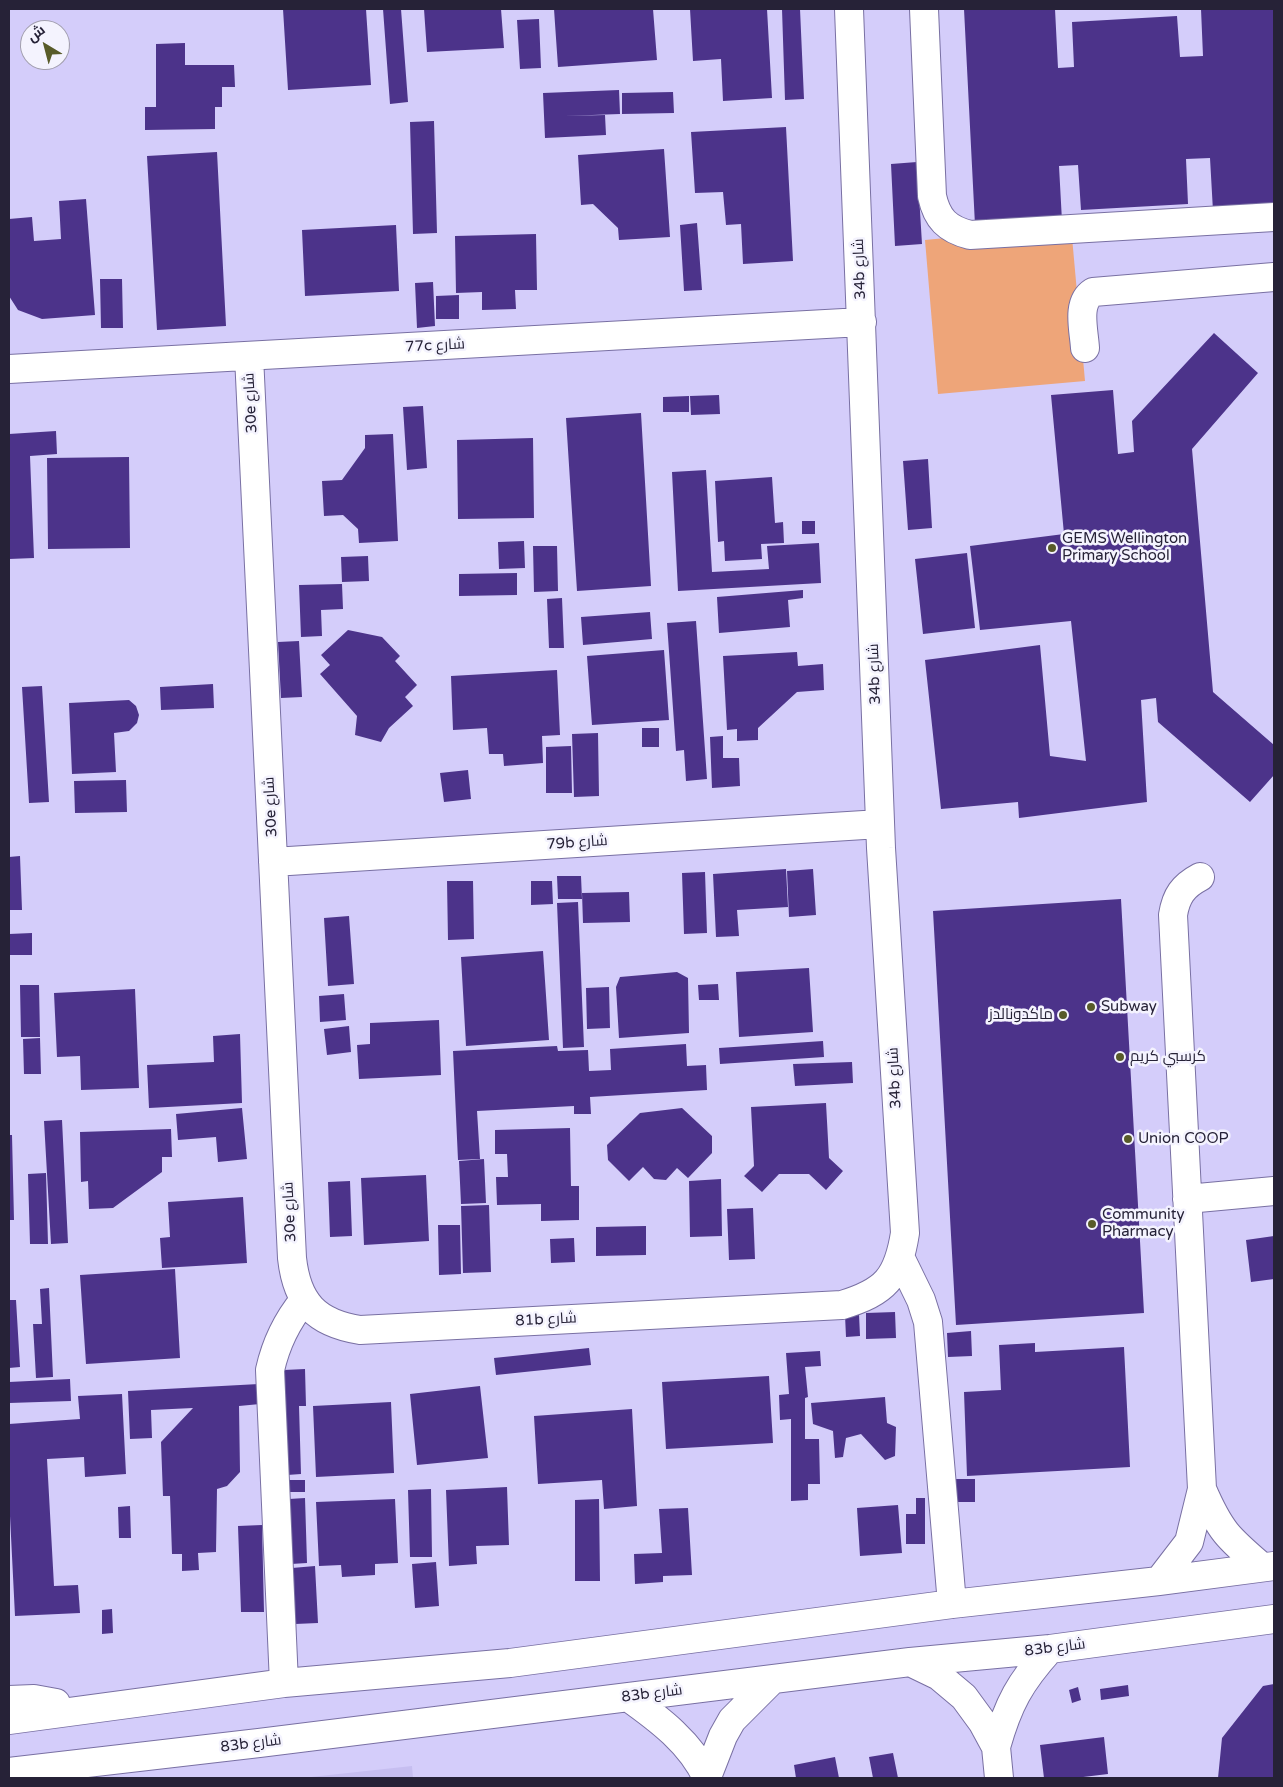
<!DOCTYPE html>
<html>
<head>
<meta charset="utf-8">
<style>
	body { margin:0 }
	#map { position:relative; width:1283px; height:1787px; overflow:hidden; background:#d4cdfa; font-family:"Varela Round",Cairo,sans-serif }
	canvas { display:block }
	.frame { position:absolute; inset:0; border:10px solid #262237; pointer-events:none }
	.north { position:absolute; left:20px; top:20px; width:50px; height:50px; box-sizing:border-box; background:#f4f3fe; border:1px solid #a29fae; border-radius:50%; rotate:323deg; font-size:14px; font-weight:700; line-height:20px; text-align:center; color:#262237 }
	.north::after { content:''; display:block; margin:auto; width:18px; height:22px; background:#585b29; clip-path:polygon(50% 0,100% 100%,50% 72%,0 100%) }
</style>
</head>
<body>
<div id="map">
<canvas width="1283" height="1787"></canvas>
<div class="frame"></div>
<div class="north">ش</div>
</div>
<script>
const context = document.querySelector('canvas').getContext('2d');
context.lineJoin = 'round';
function fillPath(path, color) {
  context.fillStyle = color;
  context.fill(path, 'evenodd');
}
function trace(path, color, width, dash) {
  context.strokeStyle = color;
  context.lineWidth = width;
  context.lineCap = dash ? 'butt' : 'round';
  context.setLineDash(dash || []);
  context.stroke(path);
}
function write(font, color, halo, rows, align = 'center') {
  context.font = font + ' "Varela Round",Cairo,sans-serif';
  context.lineWidth = 5;
  context.setLineDash([]);
  context.textBaseline = 'middle';
  context.strokeStyle = halo;
  context.fillStyle = color;
  for (const [text, x, y, turn = 0] of rows) {
    context.save();
    context.translate(x, y);
    context.rotate((+turn || 0) * Math.PI / 180);
    context.textAlign = isNaN(turn) ? turn : align;
    if (halo) context.strokeText(text, 0, 0);
    context.fillText(text, 0, 0);
    context.restore();
  }
}
fillPath(new Path2D(`
	M412 1766 413 1778H302Z`), '#c6bef0');
fillPath(new Path2D(`
	M1071 226 1085 381 938 394 925 240Z`), '#eea579');
fillPath(new Path2D(`
	M283 9H366L371 85 288 90Z
	M383 9H401L408 102 390 104Z
	M424 9H501L504 48 427 52Z
	M554 9H653L657 60 558 67Z
	M690 9H767L772 98 723 101 721 59 693 61Z
	M782 9H800L804 99 785 100Z
	M964 9H1055L1058 68 1074 67 1072 22 1177 16 1180 57 1203 56 1201 9H1274V208L1213 211 1210 158 1186 159 1188 204 1081 210 1078 165 1059 166 1062 221 975 225Z
	M539 19 541 68 520 69 517 20Z
	M185 43V65H234L235 87H222V107H215V129L145 130V107H156V44Z
	M619 90 620 114 564 116 605 115 606 135 545 138 543 93Z
	M673 92 674 113 622 114V93Z
	M434 121 437 233 413 234 410 122Z
	M786 127 793 261 743 264 741 224 726 225 723 192 695 193 691 132Z
	M664 149 670 237 619 240 618 228 593 204 581 205 578 155Z
	M217 152 226 326 157 330 147 156Z
	M917 162 922 244 895 246 891 164Z
	M86 199 95 315 42 319 18 310 9 296V219L32 217 34 241 61 239 59 201Z
	M697 223 702 290 684 291 680 225Z
	M396 225 399 291 305 296 302 230Z
	M536 234 537 290H515L516 309 482 310V292L456 293 455 236Z
	M100 279H122L123 328H101Z
	M433 282 435 326 417 328 415 283Z
	M459 295V319H436V296Z
	M1214 333 1258 373 1192 449 1213 692 1274 745V775L1250 802 1158 722 1156 698 1141 700 1147 802 1019 818 1018 802 941 809 925 660 1040 645 1050 756 1086 761 1071 621 980 630 970 546 1064 534 1051 395 1113 390 1118 454 1134 452 1132 421Z
	M719 395 720 414 691 415 690 396Z
	M689 396V412H663V397Z
	M423 406 427 468 407 470 403 407Z
	M641 413 651 586 577 591 566 418Z
	M56 431 57 454 30 456 34 558 9 559V434Z
	M393 434 398 541 359 543 358 529 343 515 324 516 322 481 342 480 365 448V435Z
	M533 438 534 518 458 519 457 440Z
	M129 457 130 548 48 549 47 458Z
	M928 459 932 528 908 530 903 461Z
	M706 470 712 572 769 569 767 546 819 543 821 583 678 591 672 472Z
	M772 477 775 523 783 522 784 543 761 544 762 559 725 561 724 541 718 542 715 481Z
	M802 521H815V534H802Z
	M524 541 525 568 499 569 498 542Z
	M533 546H557L558 591 534 592Z
	M967 553 975 628 923 634 915 559Z
	M368 556 369 581 342 582 341 557Z
	M517 573V595L459 596V574Z
	M342 584 343 609 321 610 322 636 301 637 299 585Z
	M803 590V598L788 600 790 627 719 633 717 597Z
	M562 598 564 648H549L547 599Z
	M650 612 652 639 583 645 581 617Z
	M696 621 707 779 686 781 684 750 676 751 667 623Z
	M348 630 382 637 400 656 395 661 417 685 405 697 413 706 389 728 381 742 355 735 357 716 320 674 330 665 321 655Z
	M299 641 302 697 281 698 278 642Z
	M664 650 669 720 592 725 587 656Z
	M797 652 798 666 823 664 824 690 797 692 758 728V740L737 741V729L727 730 723 656Z
	M557 670 560 735 542 736 543 763 504 766 503 754H489L487 728 453 730 451 676Z
	M213 684 214 708 161 710 160 687Z
	M42 686 49 802 29 803 22 687Z
	M129 700 136 706 139 715 137 723 129 731 114 733 116 772 72 774 69 703Z
	M642 728H659V747H642Z
	M598 733 599 796 574 797 572 734Z
	M723 736V758H739L740 786 712 788 710 737Z
	M571 746 572 793H546V747Z
	M468 770 471 799 444 802 440 773Z
	M126 780 127 812 75 813 74 781Z
	M20 856 22 910H9V857Z
	M786 869 788 907 737 910 739 936 716 937 713 874Z
	M813 869 816 915 789 917 787 871Z
	M705 872 707 933 684 934 682 873Z
	M557 876H581L582 899H558Z
	M447 881H473L474 939 448 940Z
	M531 881H552L553 904 531 905Z
	M629 892 630 922 583 923 582 893Z
	M1121 899 1144 1313 956 1325 933 911Z
	M578 902 584 1047 563 1048 557 903Z
	M349 916 354 984 328 986 324 918Z
	M32 933V955H9V934Z
	M543 951 549 1040 466 1046 461 957Z
	M809 968 813 1032 739 1037 736 972Z
	M677 972 688 978 689 1033 619 1038 616 987 620 977Z
	M718 984 719 1000H699L698 985Z
	M20 985H39L40 1037H21Z
	M609 987 610 1028 587 1029 586 988Z
	M135 989 139 1088 81 1090 80 1056 57 1057 54 993Z
	M344 994 346 1020 320 1022 319 996Z
	M439 1020 441 1075 359 1079 357 1045 370 1044V1023Z
	M349 1026 351 1052 327 1055 324 1029Z
	M240 1034 242 1103 149 1108 147 1065 214 1062 213 1036Z
	M40 1038 41 1074H24L23 1039Z
	M823 1041 824 1057 720 1064 719 1048Z
	M686 1044 687 1066 706 1065 707 1090 590 1097 591 1114H574V1106L477 1111 480 1159 458 1160 453 1051 557 1046 558 1051 588 1050 589 1071 611 1070 610 1049Z
	M852 1062 853 1083 795 1086 793 1064Z
	M826 1103 829 1158 843 1171 826 1190 809 1174H779L762 1192 744 1176 754 1166 751 1107Z
	M242 1108 247 1159 218 1162 216 1137 178 1140 176 1114Z
	M682 1108 712 1136V1153L688 1178 677 1168 666 1180 654 1179 643 1167 629 1181 608 1160 607 1145 640 1113Z
	M62 1120 68 1243 51 1244 44 1121Z
	M570 1128 571 1186H579V1220L541 1221V1204L497 1205 496 1177H508L507 1154H495V1130Z
	M171 1129 172 1157H162V1172L113 1208 89 1209 88 1181 81 1182 80 1132Z
	M9 1135H12L14 1220H9Z
	M484 1159 486 1203 461 1204 459 1161Z
	M46 1173 48 1244H30L28 1174Z
	M426 1175 429 1241 364 1245 361 1178Z
	M721 1179 722 1236 690 1237 689 1181Z
	M350 1181 352 1236 330 1237 328 1182Z
	M243 1197 247 1263 162 1268 160 1238 170 1237 168 1202Z
	M489 1205 491 1272 463 1273 461 1206Z
	M753 1208 755 1259 729 1260 727 1209Z
	M438 1225H460L461 1274 439 1275Z
	M646 1226V1255L596 1256V1227Z
	M1274 1236V1279L1251 1282 1246 1240Z
	M574 1238 575 1262 551 1263 550 1239Z
	M175 1269 180 1358 86 1364 80 1275Z
	M49 1288 53 1377 36 1378 33 1324H42L40 1289Z
	M9 1300H16L20 1367 9 1368Z
	M895 1312 896 1338 866 1339V1313Z
	M859 1314 860 1336 846 1337 845 1315Z
	M971 1331 972 1356 948 1357 947 1333Z
	M1035 1343V1352L1124 1347 1130 1467 967 1476 964 1392 1001 1390 999 1345Z
	M589 1348 591 1365 496 1375 494 1358Z
	M820 1351 821 1366 805 1367 808 1397 805 1398V1439H819L820 1484H808V1500L791 1501V1419L780 1420 779 1395 789 1394 786 1353Z
	M305 1369 306 1406H299L301 1474 287 1475 284 1370Z
	M769 1376 773 1443 666 1449 662 1382Z
	M70 1379 71 1401 9 1403V1382Z
	M259 1384 260 1404 239 1406 240 1472 227 1486 217 1489 216 1552 198 1553 199 1570 182 1571V1554H172L170 1496H163L161 1442 193 1408 151 1410 152 1438 130 1439 128 1391Z
	M480 1386 488 1458 417 1465 410 1394Z
	M122 1394 126 1474 85 1477 84 1457 47 1459 54 1586 78 1585 80 1613 15 1616 9 1496V1424L80 1419 78 1396Z
	M885 1397 887 1423 896 1427 895 1456 885 1460 861 1434 846 1438 843 1457 835 1458 833 1431 813 1424 811 1403Z
	M391 1402 394 1473 316 1477 313 1406Z
	M632 1409 637 1506 604 1509 602 1480 538 1484 534 1416Z
	M955 1479H975V1502H955Z
	M289 1480H305V1492H289Z
	M507 1487 509 1545 476 1546 477 1564 449 1566 446 1490Z
	M431 1489 432 1557H410L408 1490Z
	M305 1498 307 1563 291 1564 289 1499Z
	M916 1498H925V1544H906V1514H916Z
	M395 1499 398 1563 375 1564V1575L342 1577 341 1565 319 1566 316 1502Z
	M599 1499 600 1581H575V1500Z
	M898 1505 902 1553 860 1556 857 1508Z
	M130 1506 131 1538H119L118 1507Z
	M688 1508 692 1575 663 1576V1582L635 1584 634 1554 662 1553 659 1509Z
	M262 1525 264 1612H241L238 1526Z
	M436 1562 439 1606 415 1608 412 1564Z
	M315 1566 318 1623 295 1624 292 1568Z
	M112 1609 113 1633 102 1634V1610Z
	M1274 1684V1778H1218L1222 1738 1263 1686Z
	M1128 1685 1129 1696 1101 1700 1100 1689Z
	M1078 1687 1081 1700 1072 1703 1069 1690Z
	M1104 1737 1108 1774 1075 1778H1044L1040 1745Z
	M893 1753 898 1778H873L869 1757Z
	M835 1757 839 1778H796L794 1765Z`), '#4c338a');
const minor = new Path2D(`
	M924 9 932 196C937 219 947 229 970 235L1274 217
	M1085 348C1084 330 1076 303 1093 292L1274 277
	M249 356 292 1258C297 1303 316 1323 360 1330L842 1305C885 1292 898 1278 905 1233L881 848 849 9
	M9 369 862 322
	M273 862 880 824
	M1187 1199 1274 1191
	M901 1259 921 1300 928 1322 952 1604
	M1202 1489C1220 1531 1228 1538 1262 1567
	M1159 1581 1189 1542 1202 1489 1173 915C1176 896 1183 886 1200 877
	M910 1662 939 1676 964 1697 983 1723 996 1747 999 1778
	M284 1683 270 1370C276 1343 286 1322 304 1300
	M628 1697C659 1719 691 1743 707 1778
	M9 1700 34 1699 56 1703
	M9 1720 284 1683 510 1663 952 1604 1159 1581 1274 1566
	M996 1747C1008 1704 1020 1682 1050 1649
	M9 1772 259 1743 910 1662 1050 1649 1274 1619
	M707 1777 723 1736 732 1720 772 1680`);
trace(minor, '#7970a3', 30);
trace(minor, '#fff', 28);
for (const [x, y, r, color] of [
	[1052,548,5,"#585b29"],
	[1091,1007,5,"#585b29"],
	[1063,1015,5,"#585b29"],
	[1120,1057,5,"#585b29"],
	[1128,1139,5,"#585b29"],
	[1092,1224,5,"#585b29"]
]) {
  const dot = new Path2D();
  dot.arc(x, y, r, 0, 2 * Math.PI);
  context.fillStyle = color;
  context.fill(dot);
  trace(dot, '#f4f3fe', 2);
}
write('15px', '#262237', '#f4f3fe', [
	["34b شارع",860,269,-92],
	["77c شارع",435,346,-3],
	["30e شارع",251,403,-93],
	["34b شارع",875,674,-92],
	["30e شارع",271,807,-93],
	["79b شارع",577,843,-4],
	["34b شارع",895,1078,-93],
	["30e شارع",290,1212,-93],
	["81b شارع",546,1320,-3],
	["83b شارع",1055,1648,-7],
	["83b شارع",652,1694,-7],
	["83b شارع",251,1744,-7]
]);
write('15px', '#262237', '#f4f3fe', [
	["GEMS Wellington",1062,539],
	["Primary School",1062,556],
	["Subway",1101,1007],
	["ماكدونالدز",1053,1015,"right"],
	["كرسبي كريم",1130,1057],
	["Union COOP",1138,1139],
	["Community",1102,1215],
	["Pharmacy",1102,1232]
], 'left');
</script>
</body>
</html>
